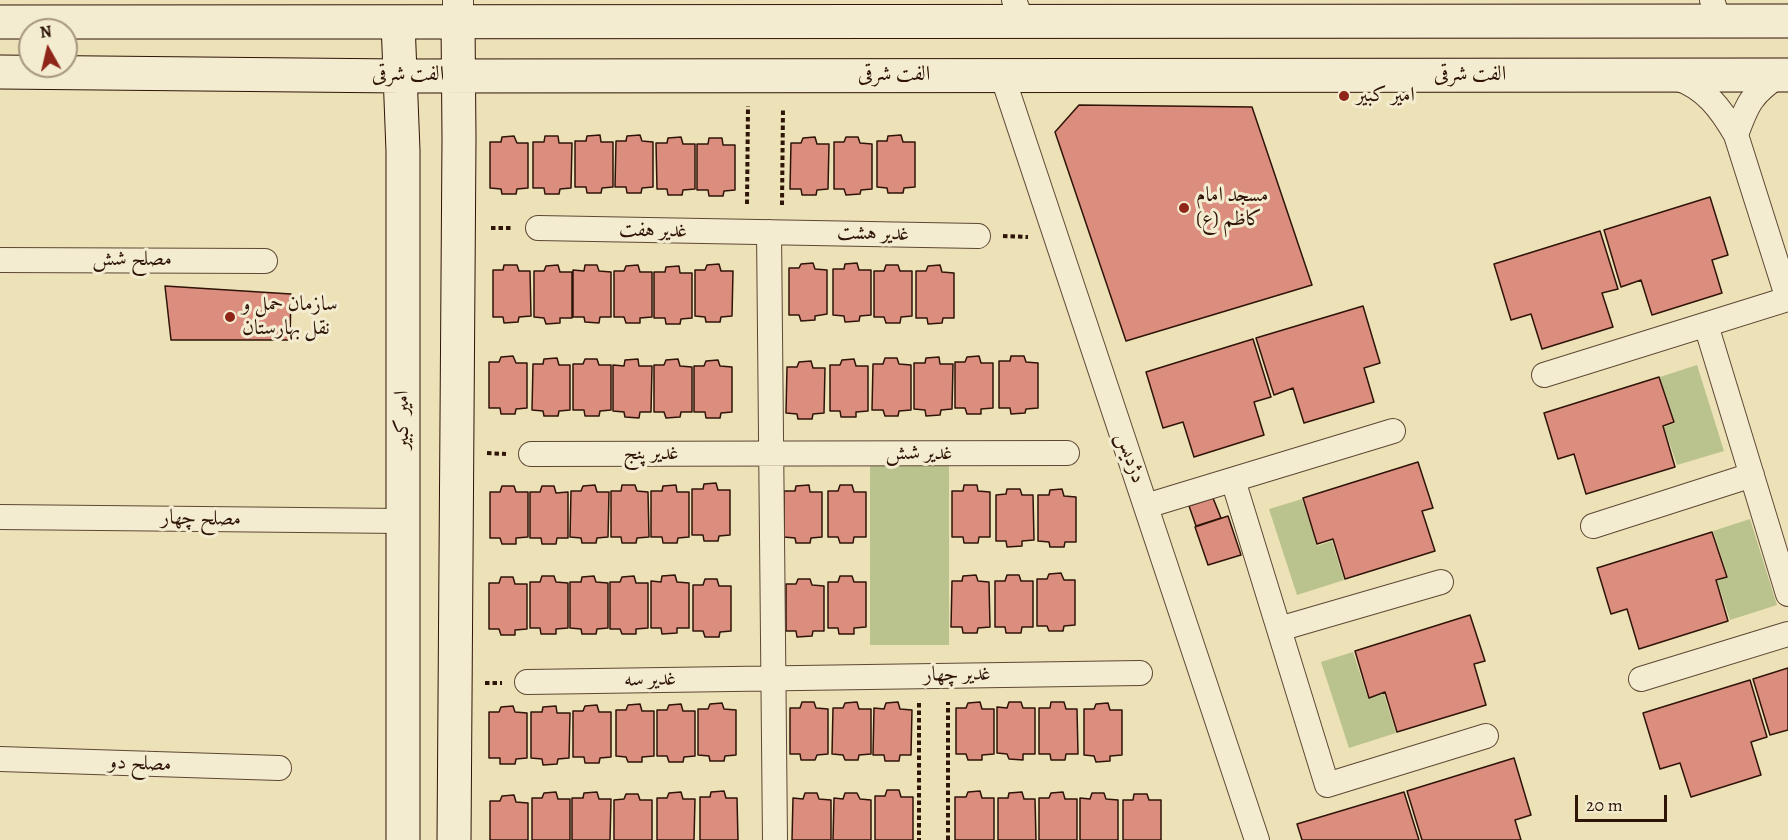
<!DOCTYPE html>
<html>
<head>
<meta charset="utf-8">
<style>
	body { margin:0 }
	#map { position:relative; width:1788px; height:840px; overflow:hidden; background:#ede1b7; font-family:Alegreya,serif }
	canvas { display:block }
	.north { position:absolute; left:18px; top:18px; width:60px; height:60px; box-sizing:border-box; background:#f3ecd0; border:2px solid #a59680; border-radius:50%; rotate:352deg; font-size:16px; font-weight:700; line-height:24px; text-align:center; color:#2f1408 }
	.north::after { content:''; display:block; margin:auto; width:21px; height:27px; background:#8f2418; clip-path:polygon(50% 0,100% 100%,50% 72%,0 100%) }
	.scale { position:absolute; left:1575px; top:795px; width:92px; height:27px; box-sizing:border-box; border:3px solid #2f1408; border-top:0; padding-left:8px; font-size:18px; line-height:21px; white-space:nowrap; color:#2f1408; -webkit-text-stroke:4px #f3ecd0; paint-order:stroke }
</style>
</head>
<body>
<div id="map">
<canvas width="1788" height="840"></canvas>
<div class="north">N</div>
<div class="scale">20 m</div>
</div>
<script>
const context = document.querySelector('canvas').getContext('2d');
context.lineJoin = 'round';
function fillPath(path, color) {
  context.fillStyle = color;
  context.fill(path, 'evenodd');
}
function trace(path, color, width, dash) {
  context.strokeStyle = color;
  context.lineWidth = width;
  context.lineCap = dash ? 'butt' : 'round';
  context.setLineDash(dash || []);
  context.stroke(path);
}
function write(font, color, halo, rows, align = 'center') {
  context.font = font + ' Alegreya,Amiri,serif';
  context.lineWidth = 6;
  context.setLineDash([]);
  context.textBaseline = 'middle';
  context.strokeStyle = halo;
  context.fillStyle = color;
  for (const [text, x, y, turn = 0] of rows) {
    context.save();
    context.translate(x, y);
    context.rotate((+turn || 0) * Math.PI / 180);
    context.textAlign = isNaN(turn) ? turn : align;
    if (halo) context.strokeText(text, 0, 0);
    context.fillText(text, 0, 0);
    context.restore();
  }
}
fillPath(new Path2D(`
	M1697 365 1724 451 1677 465 1664 427 1675 423 1660 377Z
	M870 463H949V645H870Z
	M1302 499 1317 546 1332 541 1344 580 1297 595 1269 509Z
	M1750 519 1777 605 1730 620 1717 581 1728 577 1713 531Z
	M1353 652 1368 698 1384 694 1396 733 1349 748 1321 662Z`), '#bac28d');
const building = new Path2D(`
	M1079 105 1252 107 1312 285 1126 341 1055 132Z
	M600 135 601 142H613V187L602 188 601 193H587L586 187H575V141H586L587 136Z
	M640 135 642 141 653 142V187L642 188 641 193H627L626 187H615L616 141H626L627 136Z
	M901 135 903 142H915V187L904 188 903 193H888L887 188 877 187V141H887L888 136Z
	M514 136 517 143H528V188L517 189 516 194H502L501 189 490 188V142H501L502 137Z
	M545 136H558L559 143H572L571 188 560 189 559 194H545L544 188H533V142H544Z
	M681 137 683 144H695V189L683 190 682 195H668L667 189H657L656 143H667L668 138Z
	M815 137 817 144H829L828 189 817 190 816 195H802L801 189H790L791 143H801L803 138Z
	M846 137H858L860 143 872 144V189L861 190 860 194 846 195 844 189H834V142H844Z
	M709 138H722L723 145H735V190L724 191 723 196H709L708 190H697V144H708Z
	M1710 197 1728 255 1712 260 1722 293 1652 315 1641 280 1621 287 1604 230Z
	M1600 231 1618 289 1602 293 1613 327 1542 349 1531 314 1511 320 1494 264Z
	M813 263 815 269 827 270V314L815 316V320L801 321 799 315H789V268H799L801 264Z
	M857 263 859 270H871V315L860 316 859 321 845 322 844 316 833 315V269H844L845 264Z
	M719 264 721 271H733L732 316 721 317 720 322H706L705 317 695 316V270H705L707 265Z
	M504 265H517L519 271H530L531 316 519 317 518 322 504 323 503 317H493V270H503Z
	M558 265 560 272H572V318H560V323L546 324 544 318 534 317V271H544L546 266Z
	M585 265H597L599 271 611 272V317H600L599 323 585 322 584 317H573V270L584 271Z
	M638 265 640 272H652V317L640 318V323H626L624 317H614V271H624L626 266Z
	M886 265H898L900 271H912V316L901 317 900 323H886L884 317H874V271H884Z
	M940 265 942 272 954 273V318H943L942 323 928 324 927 318H916V271H926L928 266Z
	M679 266 680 273H692V318L681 319 680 324H666L665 318H654V272H665L666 267Z
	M165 286 291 294 290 340H171Z
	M1363 306 1380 363 1364 368 1374 402 1304 423 1293 388 1274 395 1256 338Z
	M1253 339 1271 397 1254 402 1264 435 1194 457 1183 422 1163 428 1146 372Z
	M513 356 516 363H527V408L516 409 515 414H501L500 408H489V362H499L501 357Z
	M979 356 981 363H993V408L981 409V414H967L965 408H955V362H965L967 357Z
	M1011 356H1024L1026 362 1038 363V408L1026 409 1025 413 1011 414 1010 408H999V361H1010Z
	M939 357 940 364H953L952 409 941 410 940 415 926 416 925 410 914 409V363H925L926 358Z
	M557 358 559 365H570V410L559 411 558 416H544L543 411 532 410 533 364H543L544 359Z
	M885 358H897L899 364 911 365V410L899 411 898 416H885L883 410H872L873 364H883Z
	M585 359H597L599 365H611V410L600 411 599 416H585L584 410H573V364H583Z
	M638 359 639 366H652L651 412H640L639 418 625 417 624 412 613 411V365L624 366 625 360Z
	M678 359 680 366 692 367V412H681L680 417 666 418 664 412H654V365H664L666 360Z
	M854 359 856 366H868V411L856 412V417H841L840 411H830V365H840L842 360Z
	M718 360 720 366 732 367V412L721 413 720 418H706L705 412H694V366H704L706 361Z
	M811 361 813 368H825L824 413 813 414 812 419H798L797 414 786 413 787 367H797L799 362Z
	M1659 377 1674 422 1663 426 1675 467 1586 494 1574 454 1558 459 1544 413Z
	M1418 462 1433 508 1422 511 1435 551 1345 579 1333 539 1317 544 1303 498Z
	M716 483 718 490H730V535L719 536 718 541H704L703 535H692V489H703L704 484Z
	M595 485 597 492H609L608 537 597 538 596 543H582L581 538 570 537 571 491H581L583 486Z
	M622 485H635L637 491 648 492 649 537 637 538 636 543H622L621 537H611V491H621Z
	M676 485 677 492H689V537L678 538 677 543H663L662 537H651V491H662L663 486Z
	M809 485 810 492H822V537L811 538 810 543H796L795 538 784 537V491H795L796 486Z
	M840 485H852L854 492H866V537H854L853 543H840L838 537H828V491H838Z
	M964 485H977L978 491 990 492V537H979L978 543H964L963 537H952V491H963Z
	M502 486H514L516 492H528V537L516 538V544H502L500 538H490V492H500Z
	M542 486H554L556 493 568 492V538H557L556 544H542L541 538H530V492H540Z
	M1007 489H1020L1022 495H1033L1034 540 1022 541V546L1007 547 1006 541H996V495L1006 494Z
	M1062 489 1064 496 1076 497V542H1065L1064 547H1050L1049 542 1038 541V495H1049L1050 490Z
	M1213 498 1221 518 1196 526 1189 506Z
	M1228 516 1241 555 1208 565 1195 527Z
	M1712 532 1727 577 1716 580 1728 621 1639 649 1627 609 1611 614 1597 568Z
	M1061 573 1064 580H1075V625L1064 626 1063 631H1049L1047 626H1037V579H1047L1049 574Z
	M675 575 677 582 689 583V628H677V633L662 634 661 628H651V581L661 582 662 576Z
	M976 575 978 581 989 582 990 627 978 628 977 633H963L962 627H951L952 581H962L963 576Z
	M1007 575H1019L1021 581H1033V627H1022L1021 633H1006L1005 627H995V581H1005Z
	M542 576H554L556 582 568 583V628L556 629V634H541L540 628H530V582H540Z
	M594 576 596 582 608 583V628L597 629 596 634H582L581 629 570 628V582H581L582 577Z
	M634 576 636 583H648V628L636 629V634H622L620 629H610V582H620L622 577Z
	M840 576H852L854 582H866V627L854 628V634H839L838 628H828V582H838Z
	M501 577H513L515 584H527V629L515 630V635H501L499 629H489V583H499Z
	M705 579H717L719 586H731V631L720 632 719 637H705L703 631H693V585H703Z
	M798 579H810L812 585 824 586V631H813L812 636 797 637 796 631H786V584H796Z
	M1470 615 1485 661 1474 664 1486 705 1397 732 1385 692 1369 698 1355 651Z
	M1788 668V730L1770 735 1753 679Z
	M1750 680 1767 737 1751 742 1761 775 1691 797 1680 763 1660 769 1643 713Z
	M802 702H814L816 708 828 709V754L817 755 815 760H801L800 754H790V708H800Z
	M857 702 859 709H871V754L859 755 858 760H845L843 755 832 754 833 708H843L845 703Z
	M898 702 900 709 912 710 911 755H900L899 761H885L884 755H873L874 708 884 709 886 703Z
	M980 702 982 709H994V754L982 755V760H968L966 754H956V708H966L968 703Z
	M1009 702H1021L1023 708H1035V754H1023V760L1009 759 1007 754 997 753V707L1007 708Z
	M1051 702H1064L1066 709H1077L1078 754H1066L1065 760H1051L1050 754H1039V708H1050Z
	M722 703 724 709 736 710V755L725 756 724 761H710L709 756 698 755V709H708L710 704Z
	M1108 703 1110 710H1122V755L1110 756V761L1096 762 1094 756 1084 755V709H1094L1096 704Z
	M640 704 642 711H654V756L642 757V762H628L626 757 616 756V710H626L628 705Z
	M681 704 683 711H695V756L684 757 683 762H669L667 756H657V710H667L669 705Z
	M597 705 599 712H611V757L600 758 599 763H585L584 757H573V711H583L585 706Z
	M513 706 515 712 527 713V758L516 759 515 764H500V758H489V712H499L501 707Z
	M556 706 557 713H570L569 758 558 759 557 764 543 765 542 759 531 758V712H542L543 707Z
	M1514 758 1531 815 1515 820 1521 840H1422L1407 791Z
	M887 790H899L901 797H913V840H875V796H885Z
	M724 791 726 798H737L738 840H700V797H710L711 792Z
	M980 791 982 798H994V840H955V797H966L968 792Z
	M556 792 558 799H570V840H532V798H542L544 793Z
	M597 792 599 799H611L610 840H572V798H583L584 793Z
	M681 792 683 799H695L694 840H657V798H667L669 793Z
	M1022 792 1024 799H1035L1036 840H998V798H1008L1009 793Z
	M1063 792 1065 799H1077V840H1039V798H1049L1051 793Z
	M1404 792 1419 840H1302L1297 824Z
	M805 793H817L819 799 831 800V840H792L793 798 803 799Z
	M845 793H857L860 799 871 800V840H833L834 798 843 799Z
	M1092 793H1104L1106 799 1118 800V840H1080V798L1090 799Z
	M626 794H638L640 800H652V840H614V800L624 799Z
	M1134 794H1147L1149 800H1161V840H1123V800H1133Z
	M514 795 516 802 528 803V840H490V801H500L502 796Z`);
fillPath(building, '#db8d7e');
trace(building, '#2f1408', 1.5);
const minor = new Path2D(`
	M1014 0 1022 21
	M1712 0 1719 21
	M1002 75 1257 840
	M1676 78C1705 87 1721 109 1736 135 1747 104 1752 93 1780 75
	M538 228 978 236
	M769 232 775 840
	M0 260 265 261
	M1706 325 1788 594
	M1544 375 1788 299 1736 135
	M531 454 1067 453
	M1233 480 1327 785 1486 736
	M1146 506 1393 431
	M0 517 402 521
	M1593 526 1752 475
	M1279 629 1441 582
	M1641 679 1788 634
	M527 682 1140 673
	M0 759 279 768`);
const tertiary = new Path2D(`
	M458 0V22`);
const secondary = new Path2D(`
	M0 22 1788 21
	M398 22 403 151V840
	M0 72 400 76 1788 75
	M454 840 459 139 458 22`);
trace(minor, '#5e4734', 26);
trace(tertiary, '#5e4734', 32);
trace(secondary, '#2f1408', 35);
trace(new Path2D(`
	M747 204 748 106
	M782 205 783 108
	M491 228H513
	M1003 236 1028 237
	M487 453 506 454
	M485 683H502
	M919 703V840
	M948 840V702`), '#2f1408', 4, [4.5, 3]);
trace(minor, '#f3ecd0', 24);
trace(tertiary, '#f3ecd0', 30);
trace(secondary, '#f3ecd0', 33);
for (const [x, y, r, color] of [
	[1344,96,6,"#8f2418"],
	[1184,208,6,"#8f2418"],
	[230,317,6,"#8f2418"]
]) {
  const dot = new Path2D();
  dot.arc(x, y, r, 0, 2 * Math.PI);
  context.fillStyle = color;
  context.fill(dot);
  trace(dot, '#f3ecd0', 2);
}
write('21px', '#2f1408', '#f3ecd0', [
	["الفت شرقی",408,75],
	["الفت شرقی",894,75],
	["الفت شرقی",1470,75],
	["غدیر هفت",653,231,1],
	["غدیر هشت",873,234,1],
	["مصلح شش",132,260],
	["امیر کبیر",403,420,-90],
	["غدیر پنج",651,454],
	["غدیر شش",919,454],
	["دژدیس",1130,458,71],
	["مصلح چهار",201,519,1],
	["غدیر چهار",957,675,-1],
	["غدیر سه",650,680,-1],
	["مصلح دو",140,764,2]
]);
write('21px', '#2f1408', '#f3ecd0', [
	["امیر کبیر",1356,96],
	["مسجد امام",1196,196],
	["کاظم (ع)",1196,220],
	["سازمان حمل و",242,305],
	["نقل بهارستان",242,329]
], 'left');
</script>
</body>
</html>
